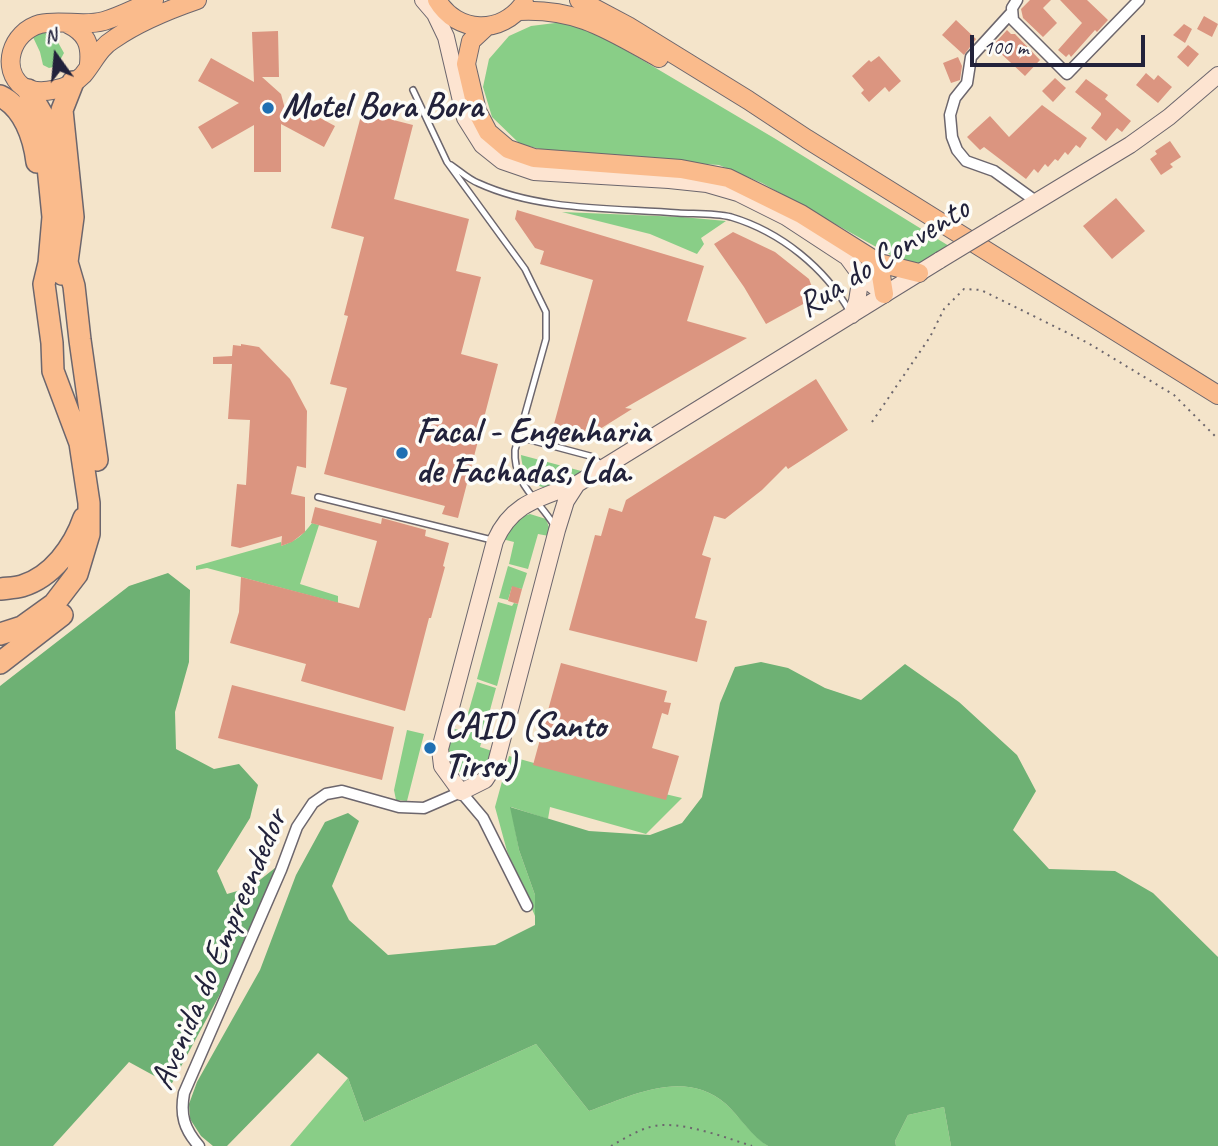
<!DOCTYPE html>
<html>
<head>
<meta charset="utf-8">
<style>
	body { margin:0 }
	#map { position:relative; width:1218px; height:1146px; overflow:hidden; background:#f4e4ca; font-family:Caveat,sans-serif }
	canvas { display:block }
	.north { position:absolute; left:21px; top:21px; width:70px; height:70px; -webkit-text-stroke:5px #fdfcf7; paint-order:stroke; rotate:345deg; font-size:19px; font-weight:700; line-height:28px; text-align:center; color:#22223b }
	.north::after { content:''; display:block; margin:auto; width:24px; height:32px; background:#22223b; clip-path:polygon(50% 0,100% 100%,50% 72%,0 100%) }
	.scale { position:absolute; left:970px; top:35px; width:175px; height:32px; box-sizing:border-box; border:4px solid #22223b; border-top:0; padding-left:9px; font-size:21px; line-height:24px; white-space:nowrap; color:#22223b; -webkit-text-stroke:5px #fdfcf7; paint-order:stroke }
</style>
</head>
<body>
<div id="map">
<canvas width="1218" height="1146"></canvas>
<div class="north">N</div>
<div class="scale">100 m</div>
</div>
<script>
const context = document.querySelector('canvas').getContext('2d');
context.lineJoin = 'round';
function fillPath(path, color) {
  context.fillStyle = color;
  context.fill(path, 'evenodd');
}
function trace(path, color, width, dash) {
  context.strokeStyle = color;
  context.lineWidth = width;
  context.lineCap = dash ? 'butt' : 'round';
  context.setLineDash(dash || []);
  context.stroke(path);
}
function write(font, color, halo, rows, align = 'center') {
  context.font = font + ' Caveat,sans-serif';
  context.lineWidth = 7;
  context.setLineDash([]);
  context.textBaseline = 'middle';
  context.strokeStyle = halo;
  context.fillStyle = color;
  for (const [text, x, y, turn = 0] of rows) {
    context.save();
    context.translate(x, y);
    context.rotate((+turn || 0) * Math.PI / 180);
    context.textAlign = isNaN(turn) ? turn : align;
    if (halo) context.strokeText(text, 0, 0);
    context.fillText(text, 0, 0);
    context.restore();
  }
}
fillPath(new Path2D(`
	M563 22 605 38 774 138 949 246 919 263 903 262 762 183 719 165 565 155 520 144 492 117 483 87 489 59 509 36 531 26Z
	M51 30 64 53 57 66 49 68 43 65 40 52 32 35Z
	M562 212 682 217 726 221 701 238 704 244 697 254 650 234Z
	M521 455 585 472C575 477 563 484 553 487 532 491 522 472 521 455Z
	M530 514 546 519 550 530 549 536 538 534 528 569 509 564 514 542 502 539C509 527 516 517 530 514Z
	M312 523 319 525 300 584 338 596V603L207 568 196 570V566L281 542V546C296 541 303 535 312 523Z
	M508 566 527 573 522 589 512 587 508 600 499 598Z
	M498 602 512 606 514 603 518 604 497 686 477 679Z
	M477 682 496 688 480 747 492 751 486 768C474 776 465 776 453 768L447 751 451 728 463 731Z
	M407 730 424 734 407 801 396 800 394 790Z
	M509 756 534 763 682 798 646 834 550 807 548 819 511 807 519 850 535 895V916L507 851 495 807Z
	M536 1044 589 1111C633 1095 685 1068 726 1104 740 1117 752 1136 768 1146H290L348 1078 364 1122Z
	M944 1107 951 1146H896L895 1141 908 1115Z`), '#89ce87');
fillPath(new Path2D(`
	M168 573 190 590 189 662 175 712 176 749 214 769 239 764 258 785 250 818 217 871 227 894 251 887 280 864 219 996 171 1085 129 1062 53 1146H0V686L129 586Z
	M761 662 788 668 825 688 861 700 905 664 959 702 1017 755 1036 791 1013 830 1049 869 1115 871 1153 893 1218 957V1146H951L944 1107 908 1115 895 1141 896 1146H768C752 1137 740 1117 726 1104 685 1068 633 1095 589 1111L536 1044 364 1122 348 1078 318 1053 227 1146H213L201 1136 190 1119 189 1104 197 1082 260 970 296 875 325 822 348 813 359 821 332 886 349 920 388 955 495 945 535 925V895L519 850 510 807 589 831 650 835 682 823 702 797 720 703 735 667Z`), '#6eb174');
fillPath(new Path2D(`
	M1030 0H1051L1043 8 1057 23 1043 37 1023 18 1021 9Z
	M1060 0H1087L1108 20 1097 32 1095 30 1071 57 1069 54 1066 57 1058 50 1082 23Z
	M1204 16 1218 24 1212 37 1197 29Z
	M956 20 976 39 964 55 942 35Z
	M1184 24 1192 29 1185 43 1173 35Z
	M1007 30 1011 34H1015L1040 60 1025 76 996 49 999 46 995 43Z
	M278 31 279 77H262L281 94 288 120 296 105 335 126 324 147 281 124V172H254V125L212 149 198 127 239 103 198 81 211 58 254 82 252 32Z
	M1188 45 1199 54 1188 67 1177 57Z
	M879 56 901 81 889 92 885 87 869 102 861 93 864 90 852 76 869 60 871 62Z
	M958 57 962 66 960 80 951 83 943 63Z
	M1146 73 1154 80 1158 75 1172 87 1158 103 1136 85Z
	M1055 78 1066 88 1053 102 1042 91Z
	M1086 79 1108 95 1105 99 1131 121 1122 132 1117 128 1106 141 1091 128 1101 115V113L1075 92Z
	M1042 105 1087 138 1080 148 1076 145 1068 155 1065 152 1058 161 1055 159 1048 167 1045 164 1038 173 1034 169 1026 179 984 147 980 150 967 137 990 116 1009 137Z
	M362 112 413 125 394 199 469 219 456 271 481 277 461 354 498 364 458 518 442 514 445 506 324 474 347 388 330 384 348 316 344 315 364 237 331 228Z
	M1170 141 1181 157 1170 164 1173 167 1161 175 1150 159 1157 154 1155 151Z
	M1116 198 1145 231 1112 259 1083 226Z
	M517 210 704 266 687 321 747 338 625 408 632 409 592 434 554 424 593 280 540 264 544 251 535 248 515 219Z
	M733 232 775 252 809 279 812 287 811 295 807 302 766 324 744 287 714 244Z
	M241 344 259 347 290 379 307 411 306 468 297 466 291 494 305 497V532L292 542 281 546 282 536 240 548 231 546 237 484 246 485 250 420 228 419 232 364H213V357L232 356 233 345 241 346Z
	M816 379 848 430 788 469 786 466 762 490 725 519 714 516 702 555 711 558 695 618 707 621 697 662 569 630 595 535 601 536 609 508 622 512 626 500Z
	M315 507 381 524 382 518 426 530 425 536 449 543 443 566 445 567 431 618H429L405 711 301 681 306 664 230 643 239 612 241 577 359 608 377 541 311 523Z
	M512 586 522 589 518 604 508 601Z
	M561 663 667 691 664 702 671 703 668 715 662 713 652 748 679 756 666 800 533 765Z
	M232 685 394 727 382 780 218 738Z`), '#db9580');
const lane = new Path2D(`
	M413 90 447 162 525 269 546 312V339L515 450C513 484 538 499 554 525
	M451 165C460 171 468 179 478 183 539 211 612 208 678 213 695 214 715 213 731 217 781 232 825 268 850 312
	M519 437 590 456 602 465
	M318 497 492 540`);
const street = new Path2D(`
	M1017 0 1012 8 1013 20 1067 74 1139 0
	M1012 12 971 57 967 83 955 98 950 115 952 137 957 150 966 161 994 171 1037 202
	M199 1146C184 1129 180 1115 184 1093L281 870 297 827 313 803 326 794 342 791 399 807 424 808 461 792 483 818 527 906`);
const secondary = new Path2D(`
	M423 0 435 14 446 37 465 118 482 145 502 161 534 172 669 180 707 184 738 193 786 217 847 257 861 276 884 294
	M1001 223 1130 145 1169 117 1218 75
	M852 315 857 301 861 276
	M577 484 566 501 557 530 496 763 485 780 461 792 442 766 440 749 495 541C512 502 541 498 577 484L940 260`);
const primary = new Path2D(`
	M154 0C138 7 121 16 104 21 83 27 61 19 40 24 11 32 0 69 23 87 40 96 70 89 83 75 94 62 99 48 114 39 140 21 168 10 197 0
	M437 0C457 34 502 35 524 3
	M579 0 628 26 748 100 807 139 1218 395
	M519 11C578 8 610 31 659 58
	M68 24C86 33 91 44 89 64
	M486 27 471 41 466 64 477 111 488 132 508 149 534 158 681 169 728 178 801 214 879 263 919 273
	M879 263 884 294`);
const highway = new Path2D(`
	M0 96C24 107 34 138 37 162
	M67 262 74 286 80 340 97 460
	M62 274 67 262 73 217 62 110 73 82
	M0 589C7 588 15 588 22 586 52 577 74 547 84 518
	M0 634 22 627 54 604 77 574 89 534V503L80 443 53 371 52 343 44 284 49 263 53 217 43 116 28 90
	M0 663 62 615`);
trace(lane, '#6c666d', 8);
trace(street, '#6c666d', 13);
trace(secondary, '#6c666d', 18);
trace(primary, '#6c666d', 20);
trace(highway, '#6c666d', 24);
trace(new Path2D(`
	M872 422 930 337 944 309 964 289 981 290 1088 343 1174 395 1218 439
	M611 1146C627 1137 647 1124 666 1125 692 1125 727 1138 752 1146`), '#6c666d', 2, [2, 5]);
trace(lane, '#fff', 5);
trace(street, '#fff', 10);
trace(secondary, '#fde4d1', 16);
trace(primary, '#fabb8c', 18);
trace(highway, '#fabb8c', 21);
const secondaryBridge = new Path2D(`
	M940 260 1001 223`);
trace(secondaryBridge, '#6c666d', 18, []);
trace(secondaryBridge, '#fde4d1', 16);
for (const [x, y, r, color] of [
	[268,108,7,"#1f6fb2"],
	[402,453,7,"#1f6fb2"],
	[430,748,7,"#1f6fb2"]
]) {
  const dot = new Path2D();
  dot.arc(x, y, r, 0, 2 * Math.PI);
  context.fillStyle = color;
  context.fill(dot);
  trace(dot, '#fdfcf7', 2.5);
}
write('bold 35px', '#22223b', '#fdfcf7', [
	["Motel Bora Bora",282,108],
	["Facal - Engenharia",416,433],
	["de Fachadas, Lda.",416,473],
	["CAID (Santo",444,728],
	["Tirso)",444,768]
], 'left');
write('35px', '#22223b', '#fdfcf7', [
	["Rua do Convento",884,258,-32],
	["Avenida do Empreendedor",220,950,-67]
]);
</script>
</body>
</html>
